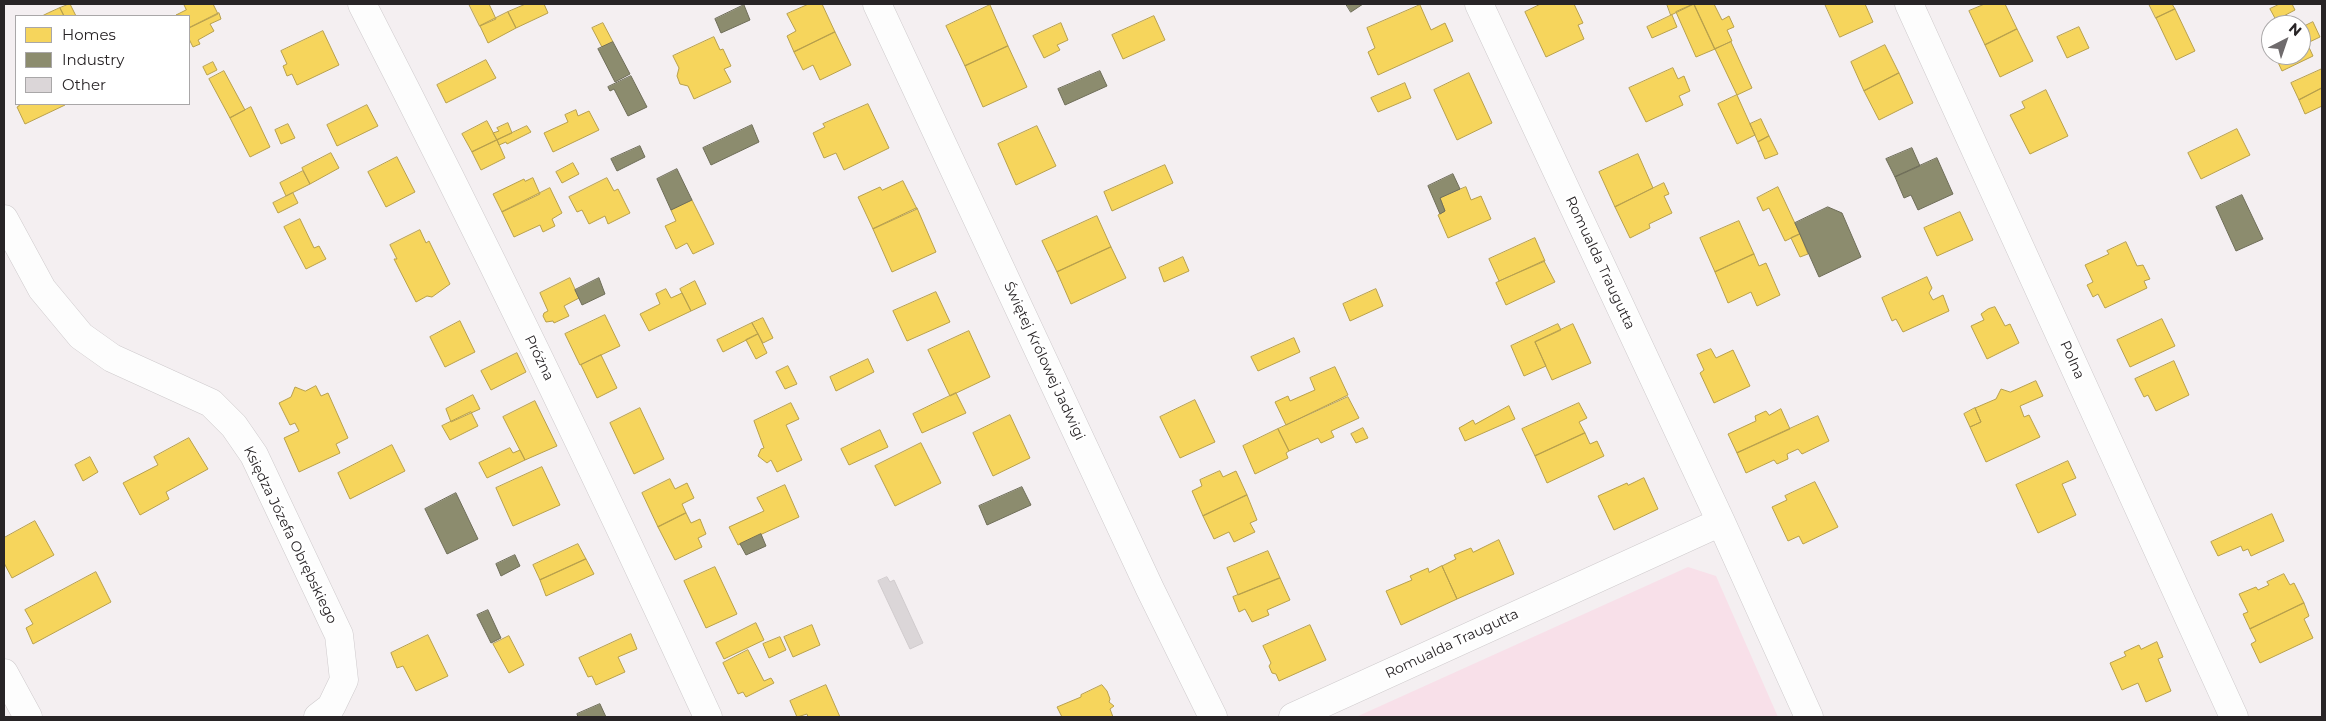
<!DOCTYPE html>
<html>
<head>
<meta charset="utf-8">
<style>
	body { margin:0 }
	#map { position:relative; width:2326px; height:721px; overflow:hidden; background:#f4eff1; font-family:Montserrat,sans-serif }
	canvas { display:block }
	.frame { position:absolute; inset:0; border:5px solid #282426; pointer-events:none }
	.legend { position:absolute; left:15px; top:15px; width:175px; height:90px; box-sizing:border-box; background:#fff; border:1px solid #a9a7a8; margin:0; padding:6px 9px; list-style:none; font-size:15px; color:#282426 }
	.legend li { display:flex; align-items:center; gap:10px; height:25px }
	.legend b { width:25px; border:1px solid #a9a7a8 }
	.north { position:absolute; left:2261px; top:15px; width:50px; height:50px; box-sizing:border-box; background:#fff; border:1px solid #a9a7a8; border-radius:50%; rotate:41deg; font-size:14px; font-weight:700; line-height:20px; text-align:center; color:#282426 }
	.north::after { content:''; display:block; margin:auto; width:18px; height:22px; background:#6f6b6d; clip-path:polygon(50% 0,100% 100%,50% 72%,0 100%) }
</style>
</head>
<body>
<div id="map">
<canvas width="2326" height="721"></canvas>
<div class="frame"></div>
<ul class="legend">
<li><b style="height:14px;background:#f6d55c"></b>Homes</li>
<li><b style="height:14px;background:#8c8c6e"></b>Industry</li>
<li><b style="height:14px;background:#dbd6d8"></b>Other</li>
</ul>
<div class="north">N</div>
</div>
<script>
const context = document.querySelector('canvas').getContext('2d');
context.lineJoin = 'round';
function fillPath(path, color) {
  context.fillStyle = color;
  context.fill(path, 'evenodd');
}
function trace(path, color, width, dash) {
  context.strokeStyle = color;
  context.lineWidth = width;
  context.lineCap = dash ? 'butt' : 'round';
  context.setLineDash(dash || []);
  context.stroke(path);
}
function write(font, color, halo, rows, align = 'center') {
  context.font = font + ' Montserrat,sans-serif';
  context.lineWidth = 5;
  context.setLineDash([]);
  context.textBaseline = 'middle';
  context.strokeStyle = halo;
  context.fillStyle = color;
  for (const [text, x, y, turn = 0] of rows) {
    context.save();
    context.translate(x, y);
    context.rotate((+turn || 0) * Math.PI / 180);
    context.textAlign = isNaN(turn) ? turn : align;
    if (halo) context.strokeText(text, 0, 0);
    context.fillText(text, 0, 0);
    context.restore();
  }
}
fillPath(new Path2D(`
	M1688 567 1716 576 1778 717H1356Z`), '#f8e0e9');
const homes = new Path2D(`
	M70 4 76 16H64L60 8Z
	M184 4H213L218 14 189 28V16L176 15 186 10Z
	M469 4H489L496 19 480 26Z
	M526 4H544L548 13 516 28 508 12Z
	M809 4H822L835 32 794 52 787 36 796 31 787 14Z
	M1541 4H1574L1583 23 1578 25 1584 39 1546 57 1525 12Z
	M1667 4H1694L1671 15Z
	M1694 4H1714L1722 20 1729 16 1734 27 1727 30 1732 41 1715 49Z
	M1694 4 1715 49 1696 57 1676 12Z
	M1825 4H1865L1873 22 1840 37Z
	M1985 4H2005L2017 29 1985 45 1969 11Z
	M2149 4H2172L2175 9 2156 18Z
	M2280 4H2292L2295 10 2276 20 2270 9Z
	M990 5 1008 46 965 66 946 26Z
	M1420 5 1431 30 1445 23 1453 41 1378 75 1368 52 1375 48 1367 28Z
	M60 8 64 16H42L48 13Z
	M2175 9 2195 51 2176 60 2156 18Z
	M508 12 516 28 488 43 480 26Z
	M219 13 221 19 210 24 214 31 198 40 200 44 193 47 189 39V28Z
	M1672 15 1677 27 1652 38 1647 27Z
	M1154 16 1165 40 1123 59 1112 35Z
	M2313 22 2320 37 2301 46V28Z
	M603 23 613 42 602 47 592 28Z
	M1061 23 1068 40 1057 45 1060 50 1044 58 1033 36Z
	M2079 27 2089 48 2067 58 2057 37Z
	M2017 29 2033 61 2000 77 1985 45Z
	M323 31 339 65 297 85 292 74 287 76 283 66 287 64 281 51Z
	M835 32 851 65 820 80 813 65 803 70 794 52Z
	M714 37 720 50 723 49 731 66 724 69 731 82 694 99 688 86 680 84 677 76 679 68 673 56Z
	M1731 42 1752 88 1737 95 1715 49Z
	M2307 43 2313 56 2282 71 2276 58 2282 55H2301V46Z
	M1885 45 1899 73 1864 91 1851 62Z
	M1008 46 1027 87 983 107 965 66Z
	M486 60 496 78 446 103 437 85Z
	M213 62 217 70 207 75 203 67Z
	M1673 68 1678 79 1684 76 1690 91 1679 96 1683 105 1646 122 1629 88Z
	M2322 69V88L2299 100 2291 83Z
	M224 71 245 110 230 118 209 79Z
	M1469 73 1492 123 1457 140 1434 90Z
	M1899 73 1913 103 1879 120 1864 91Z
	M1405 83 1411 98 1378 112 1371 98Z
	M2322 88V106L2305 114 2299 100Z
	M2046 90 2068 136 2030 154 2010 115 2025 108 2022 102Z
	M1737 95 1755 135 1737 144 1718 104Z
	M18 104H64L65 105 25 124 17 107 19 106Z
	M868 104 889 148 844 170 836 153 824 158 813 133 825 127 823 124Z
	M367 105 378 126 337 146 327 125Z
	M251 107 270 147 250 157 230 118Z
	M576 110 578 116 589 111 599 130 553 152 544 133 568 122 565 115Z
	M1761 119 1769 136 1758 142 1750 124Z
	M487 121 497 140 472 152 462 134Z
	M508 123 512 133 497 140 493 133 499 131 497 128Z
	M288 124 295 138 281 144 275 130Z
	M527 126 531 132 507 144 506 142 499 145 497 140Z
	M1037 126 1056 166 1016 185 998 144Z
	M2237 129 2250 155 2201 179 2188 153Z
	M1769 136 1778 154 1765 159 1758 142Z
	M497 140 505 158 481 170 472 152Z
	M331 153 339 168 310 184 302 168Z
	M1638 154 1653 188 1615 207 1599 172Z
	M397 157 415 192 386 207 368 172Z
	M573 163 579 174 562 183 556 172Z
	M1165 165 1173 183 1112 211 1104 192Z
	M303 171 310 184 286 196 280 183Z
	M533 178 540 194 502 212 493 194 524 179 525 181Z
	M607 178 614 191 618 189 630 213 608 224 605 216 589 224 582 210 577 212 569 197Z
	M903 181 917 209 873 229 858 197 880 187 882 190Z
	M1664 183 1669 194 1664 196 1672 213 1649 224 1650 228 1630 238 1615 207Z
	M1466 187 1471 200 1481 196 1491 219 1448 238 1438 215 1445 211 1440 198Z
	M1778 187 1800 234 1785 241 1769 208 1763 211 1757 198Z
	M550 188 562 213 552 219 555 226 543 232 540 225 514 237 502 212Z
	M293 193 298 203 278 213 273 203Z
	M692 200 714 244 693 254 687 243 676 249 665 226 676 221 671 210Z
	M917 208 936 252 892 272 873 229Z
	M1960 212 1973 240 1937 256 1924 228Z
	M1097 216 1111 247 1057 272 1042 241Z
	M300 219 314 248 319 246 326 259 306 269 284 227Z
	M1739 221 1754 254 1715 272 1700 238Z
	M420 230 426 243 429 241 450 284 432 297 427 296 416 302 394 259H397L390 245Z
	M1800 234 1808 254 1800 257 1791 238Z
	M1535 238 1545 261 1499 281 1489 259Z
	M2126 242 2137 266 2143 265 2150 279 2144 281 2147 288 2105 308 2098 294 2093 297 2087 285 2093 282 2085 265 2109 254 2107 251Z
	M1111 247 1126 278 1071 304 1057 272Z
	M1754 254 1759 266 1766 263 1780 295 1757 306 1751 292 1728 303 1715 272Z
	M1183 257 1189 271 1164 282 1159 268Z
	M1544 261 1555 282 1506 305 1496 283Z
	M1927 277 1932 288 1929 293 1933 300 1943 295 1949 311 1903 332 1896 319 1892 321 1882 298Z
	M570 278 579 298 564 306 569 316 554 323 553 321 546 322 543 316 544 313 548 311 540 293Z
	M695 281 706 304 691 311 680 289Z
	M666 289 671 298 682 293 691 311 649 331 640 314 660 304 656 294Z
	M1376 289 1383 306 1350 321 1343 304Z
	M936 292 950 322 907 341 893 311Z
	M1995 307 2005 326 2010 324 2019 343 1987 359 1971 326 1984 320 1981 314 1988 309Z
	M605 315 620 346 580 365 565 334Z
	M763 318 773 338 763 343 752 323Z
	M2162 319 2175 346 2130 367 2117 340Z
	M460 321 475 352 445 367 430 337Z
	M752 323 758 334 723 352 717 340Z
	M1558 324 1561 330 1535 342 1546 366 1524 376 1511 346Z
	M1573 324 1591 363 1552 380 1535 342Z
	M969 331 990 377 950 396 928 350Z
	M758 334 767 353 756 359 746 340Z
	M1294 338 1300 352 1258 371 1251 357Z
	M1711 349 1716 358 1733 350 1750 386 1714 403 1700 373 1704 370 1697 355Z
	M517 353 526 372 491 390 481 371Z
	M601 355 617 388 597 398 581 365Z
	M868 359 874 372 836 391 830 377Z
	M2174 361 2189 395 2156 411 2148 395 2144 397 2135 379Z
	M788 366 797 384 785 389 776 372Z
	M1335 367 1348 395 1286 425 1275 402 1288 396 1290 401 1315 390 1310 378Z
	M2036 381 2043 396 2020 406 2024 417 2029 415 2040 437 1986 462 1970 427 1981 422 1975 408 1996 399 2001 389 2010 392Z
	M316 386 321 396 328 393 348 438 336 444 340 453 299 472 284 438 299 431 295 423 290 425 279 403 291 397 295 387 305 391Z
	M956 393 966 413 922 433 913 414Z
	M473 395 480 409 451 422 446 409Z
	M1348 397 1359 418 1331 431 1334 437 1321 443 1318 438 1289 451 1278 429Z
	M1195 400 1215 442 1180 458 1160 417Z
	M535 401 557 446 525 460 503 417Z
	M791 403 799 419 786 425 802 460 777 472 771 460 767 463 758 456 761 449 764 448 754 421Z
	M1579 403 1587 418 1579 422 1585 433 1535 456 1522 429Z
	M1509 406 1515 419 1465 441 1459 428 1473 420 1475 424Z
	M640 408 664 459 634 474 610 423Z
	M1975 408 1981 422 1970 427 1964 414Z
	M1781 409 1790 429 1737 453 1728 434 1756 421 1755 416 1766 411 1769 415Z
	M471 412 478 426 450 440 442 426Z
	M1010 415 1030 458 993 476 973 433Z
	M1818 416 1829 441 1802 454 1798 449 1787 454 1788 459 1777 464 1774 460 1746 473 1737 453Z
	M1363 428 1368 438 1356 443 1351 434Z
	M1278 429 1289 451 1286 453 1288 458 1255 474 1243 446Z
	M880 430 888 447 849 465 841 449Z
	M1585 433 1590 444 1597 441 1604 456 1547 483 1535 456Z
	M189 438 208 469 166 492 169 499 140 515 123 483 158 465 154 457Z
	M921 443 941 483 895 506 875 466Z
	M392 445 405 471 350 499 338 473Z
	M510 448 513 453 520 450 525 460 487 478 479 463Z
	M90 457 98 472 83 481 75 465Z
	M2068 461 2076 478 2062 484 2076 515 2038 533 2016 485Z
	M542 467 560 505 513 526 496 488Z
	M1220 471 1223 477 1236 471 1247 495 1203 516 1192 491 1202 486 1200 480Z
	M1644 478 1658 509 1614 530 1598 496 1627 483 1628 485Z
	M670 479 675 489 687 483 694 498 682 504 686 513 658 527 642 493Z
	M1815 482 1838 527 1803 544 1799 536 1788 541 1772 507 1787 500 1785 496Z
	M785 485 799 517 738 545 729 527 764 511 757 498Z
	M1247 495 1257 520 1250 523 1255 532 1234 542 1229 532 1214 539 1203 516Z
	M686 513 691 523 700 519 706 534 698 538 702 547 675 560 658 527Z
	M2272 514 2284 541 2251 556 2248 549 2243 551 2241 546 2218 556 2211 542Z
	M35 521 54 555 12 578 4 563V538Z
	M1499 540 1514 574 1457 599 1442 566 1456 559 1454 555 1471 548 1473 552Z
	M578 544 586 559 540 580 533 565Z
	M1268 551 1280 578 1238 595 1227 568Z
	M586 559 594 574 546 596 540 580Z
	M1442 566 1457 599 1401 625 1386 591 1412 580 1410 576 1428 568 1429 572Z
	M715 567 737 614 706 628 684 581Z
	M96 572 111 602 33 644 26 628 33 624 25 610Z
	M2284 574 2290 585 2294 583 2304 603 2250 629 2243 614 2248 612 2239 594 2256 587 2258 590 2269 585 2267 582Z
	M1280 578 1290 600 1267 610 1269 615 1252 622 1245 609 1239 612 1233 597Z
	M2304 603 2309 616 2304 619 2313 638 2260 663 2251 644 2256 641 2250 629Z
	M756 623 764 640 724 659 716 643Z
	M812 625 820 645 793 657 784 637Z
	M1310 625 1326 660 1279 681 1276 674 1272 673 1269 666 1271 663 1263 646Z
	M631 634 637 649 618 657 625 672 596 685 592 676 588 677 579 658Z
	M428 635 448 676 416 691 403 666 397 668 391 653Z
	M509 636 524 665 509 673 493 644Z
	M780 637 786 650 769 658 763 644Z
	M2157 642 2163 657 2158 659 2171 691 2146 702 2138 683 2122 690 2110 663 2126 656 2124 652 2139 645 2141 649Z
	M748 650 764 681 771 678 774 683 746 697 743 692 738 694 723 663Z
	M826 685 840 717H808L807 714 797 717 790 701Z
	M1102 685 1107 691 1110 699 1109 702 1114 706 1110 709 1113 717H1062L1057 707 1081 697V695Z`);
fillPath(homes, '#f6d55c');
trace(homes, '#b8a04c', 1);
const industry = new Path2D(`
	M1346 4H1363L1351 12Z
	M744 5 750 20 721 33 715 19Z
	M613 42 630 74 615 82 598 49Z
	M1100 71 1107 86 1065 105 1058 89Z
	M631 76 647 107 628 116 614 89 610 91 608 87Z
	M752 125 759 142 711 165 703 148Z
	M640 146 645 157 617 171 611 159Z
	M1912 148 1920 166 1895 177 1886 159Z
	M1937 158 1953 194 1918 210 1911 195 1904 198 1895 177Z
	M677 169 692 200 671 210 657 179Z
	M1453 174 1460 189 1440 198 1445 211 1440 214 1428 186Z
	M2242 195 2263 239 2236 251 2216 207Z
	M1828 207 1842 213 1861 257 1819 277 1795 223Z
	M599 278 605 294 582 305 575 290Z
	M1022 487 1031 505 987 525 979 506Z
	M456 493 478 539 447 554 425 509Z
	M761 534 766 546 746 555 740 544Z
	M515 555 520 566 501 576 496 564Z
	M488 610 501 638 491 643 477 615Z
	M600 704 606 717H578L577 714Z`);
fillPath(industry, '#8c8c6e');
trace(industry, '#6e6d58', 1);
const building = new Path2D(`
	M887 577 890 582 894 580 923 643 910 649 878 581Z`);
fillPath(building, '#dbd6d8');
trace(building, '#d0cbcd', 1);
const minor = new Path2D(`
	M362 4C483 239 598 477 708 717
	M877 4 1150 589 1213 717
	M1479 4 1721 522 1809 717
	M1909 4 2234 717
	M4 219 42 289 81 336 112 358 211 403 234 426 254 455 339 635 344 680 331 707 318 717
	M4 673 28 717
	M1293 717 1721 522`);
trace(minor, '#cecacc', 29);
trace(minor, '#fdfdfd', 28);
write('14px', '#282426', '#fff', [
	["Romualda Traugutta",1600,263,65],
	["Próżna",539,358,64],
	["Polna",2072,360,66],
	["Świętej Królowej Jadwigi",1044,361,65],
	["Księdza Józefa Obrębskiego",290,535,64],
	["Romualda Traugutta",1452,644,-25]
]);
</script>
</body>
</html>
